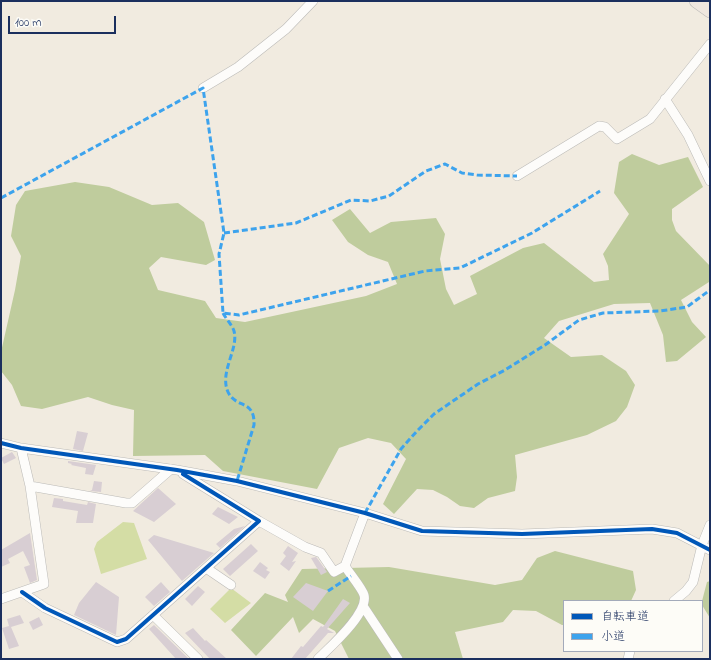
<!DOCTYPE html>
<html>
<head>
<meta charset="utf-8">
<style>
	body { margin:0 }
	#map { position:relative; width:711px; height:660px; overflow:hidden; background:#f1ebe0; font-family:"Indie Flower","Klee One",sans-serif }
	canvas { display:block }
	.frame { position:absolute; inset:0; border:2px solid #1b2f5e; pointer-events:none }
	.legend { position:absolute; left:563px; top:600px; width:140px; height:52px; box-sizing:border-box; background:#fdfcf7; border:1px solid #a3aaba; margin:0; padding:5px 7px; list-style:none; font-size:12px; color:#1b2f5e }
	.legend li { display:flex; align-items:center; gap:8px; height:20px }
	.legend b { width:20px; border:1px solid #a3aaba }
	.scale { position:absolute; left:8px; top:16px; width:108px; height:18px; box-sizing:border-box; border:2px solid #1b2f5e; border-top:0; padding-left:5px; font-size:12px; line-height:14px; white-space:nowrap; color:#1b2f5e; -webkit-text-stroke:3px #fdfcf7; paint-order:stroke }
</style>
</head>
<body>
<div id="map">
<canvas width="711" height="660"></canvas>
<div class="frame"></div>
<ul class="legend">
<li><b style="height:5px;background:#0057b8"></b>自転車道</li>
<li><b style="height:5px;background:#3da3ed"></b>小道</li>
</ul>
<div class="scale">100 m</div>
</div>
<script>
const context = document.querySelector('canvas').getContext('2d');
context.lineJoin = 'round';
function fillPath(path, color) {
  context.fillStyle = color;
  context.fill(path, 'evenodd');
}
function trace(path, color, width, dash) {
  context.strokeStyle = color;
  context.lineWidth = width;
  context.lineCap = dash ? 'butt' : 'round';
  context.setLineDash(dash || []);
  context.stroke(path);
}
fillPath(new Path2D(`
	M123 522 134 523 147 559 101 574 94 549 97 542Z
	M231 588 251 603 225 623 210 609Z`), '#d4dda5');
fillPath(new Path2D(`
	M632 154 659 165 688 157 703 187 672 209V220L676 231 710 266 709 282 681 300 692 322 706 337 677 361 666 362 663 335 650 303 614 304 559 321 544 338 571 357 602 355 626 371 635 385 627 407 616 421 587 435 515 455 517 477 515 491 488 498 474 508 460 506 447 497 433 490 417 489 394 514 383 504 406 459 391 443 368 438 339 448 317 489 223 471 205 455 133 456 134 410 112 405 88 397 42 409 21 406 12 385 1 371V352L15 290 21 256 11 236 16 205 25 191 75 182 109 187 152 205 178 203 204 222 215 260 206 265 161 257 149 268 158 290 205 301 216 318 245 322 366 296 397 284 388 262 368 255 348 242 332 220 350 209 370 233 391 222 436 218 445 234 440 259 446 289 454 305 477 294 470 276 523 248 544 243 594 282 609 280 608 266 603 254 629 214 614 193 619 162Z
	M555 551 633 571 636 590 631 601H564V625H562L536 611 513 610 503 622 455 632 463 659H349L335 631 313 619 299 633 293 617 256 656 231 630 265 593 288 602 285 595 302 569 389 567 495 585 522 580 537 558Z
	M710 581V618L702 605V601L707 582Z`), '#bfcc9d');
fillPath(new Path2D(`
	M77 431 88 433 83 451 73 449Z
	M12 452 16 458 4 464 1 458Z
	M68 461 96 465 93 475 85 474 86 468 71 465 72 464 68 463Z
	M94 481 102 482 101 492 90 491 92 490Z
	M158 488 176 504 154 522 133 511Z
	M54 498 63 499V501L87 505 88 502 96 504 93 523H76L78 511 52 507Z
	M218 507 238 517 229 524 212 514Z
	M245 526 220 548 216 544 234 529Z
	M30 533 37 580 30 583 24 567 30 565 23 551 8 559 10 563 1 567V550Z
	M154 535 214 553 182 581 148 540Z
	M251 544 258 551 230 576 223 569Z
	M288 546 298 553 292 562 296 561 289 571 280 564 286 556 283 553Z
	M316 557 317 558 327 572 321 575 311 558Z
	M260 562 268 568 266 570 270 572 265 579 253 571Z
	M96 582 119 597 116 635 74 615 79 603Z
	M161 582 170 592 154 606 145 597Z
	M306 583 328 591 313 611 293 597Z
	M198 586 205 592 192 606 185 599Z
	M343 599 350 603 327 629 334 633H328L305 659H291L301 646 303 647 321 626 323 627Z
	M20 615 24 623 11 627 19 646 9 649 2 628 9 626 7 619Z
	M39 617 43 625 33 630 29 622Z
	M154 625 189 659H176L149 629Z
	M193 628 205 641 206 640 227 659H210L185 633Z`), '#d8ced3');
const minor = new Path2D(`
	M203 88 238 67 286 29 313 1
	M665 99 688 135 710 181
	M517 176 599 126 605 127 617 139 650 119 710 44
	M1 443 21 448 177 470 237 481 365 513 422 531 522 534 652 529 677 533 710 550
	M30 486 126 503H132L171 469
	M259 521 305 547 321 553 334 572 345 566
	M206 568 231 585
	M22 592 45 608 117 642 126 639 259 521 183 474
	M1 599 44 584 30 486 21 448
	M674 601 686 591 693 582 702 545 710 525
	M363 606 398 659
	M153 615 198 659
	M318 659C330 647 369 613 364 595 362 588 349 573 345 566L365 513
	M628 659 630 651`);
const highway = new Path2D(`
	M696 1 710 11`);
trace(minor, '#bbbab7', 10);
trace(highway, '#bbbab7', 14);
trace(minor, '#fdfcfa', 9);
trace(highway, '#efe7df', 13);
trace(new Path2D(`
	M1 198 203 88 224 233 219 254 223 313 239 315 425 271 460 268 532 233 600 191
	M224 233 296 223 351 200 370 201 389 196 426 171 445 164 462 173 477 175 517 176
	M223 313C226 319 232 325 234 331 239 349 219 372 228 392 236 409 255 399 254 425L237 481
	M365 513 401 449 417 431 434 414 478 384 505 370 545 345 579 320 603 313 660 311 687 307 710 290
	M328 591 351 576`), '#3da3ed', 3, [6, 3]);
trace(new Path2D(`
	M1 443 21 448 177 470 237 481 365 513 422 531 522 534 652 529 677 533 710 550
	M22 592 45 608 117 642 126 639 259 521 183 474`), '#0057b8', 4);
</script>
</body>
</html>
